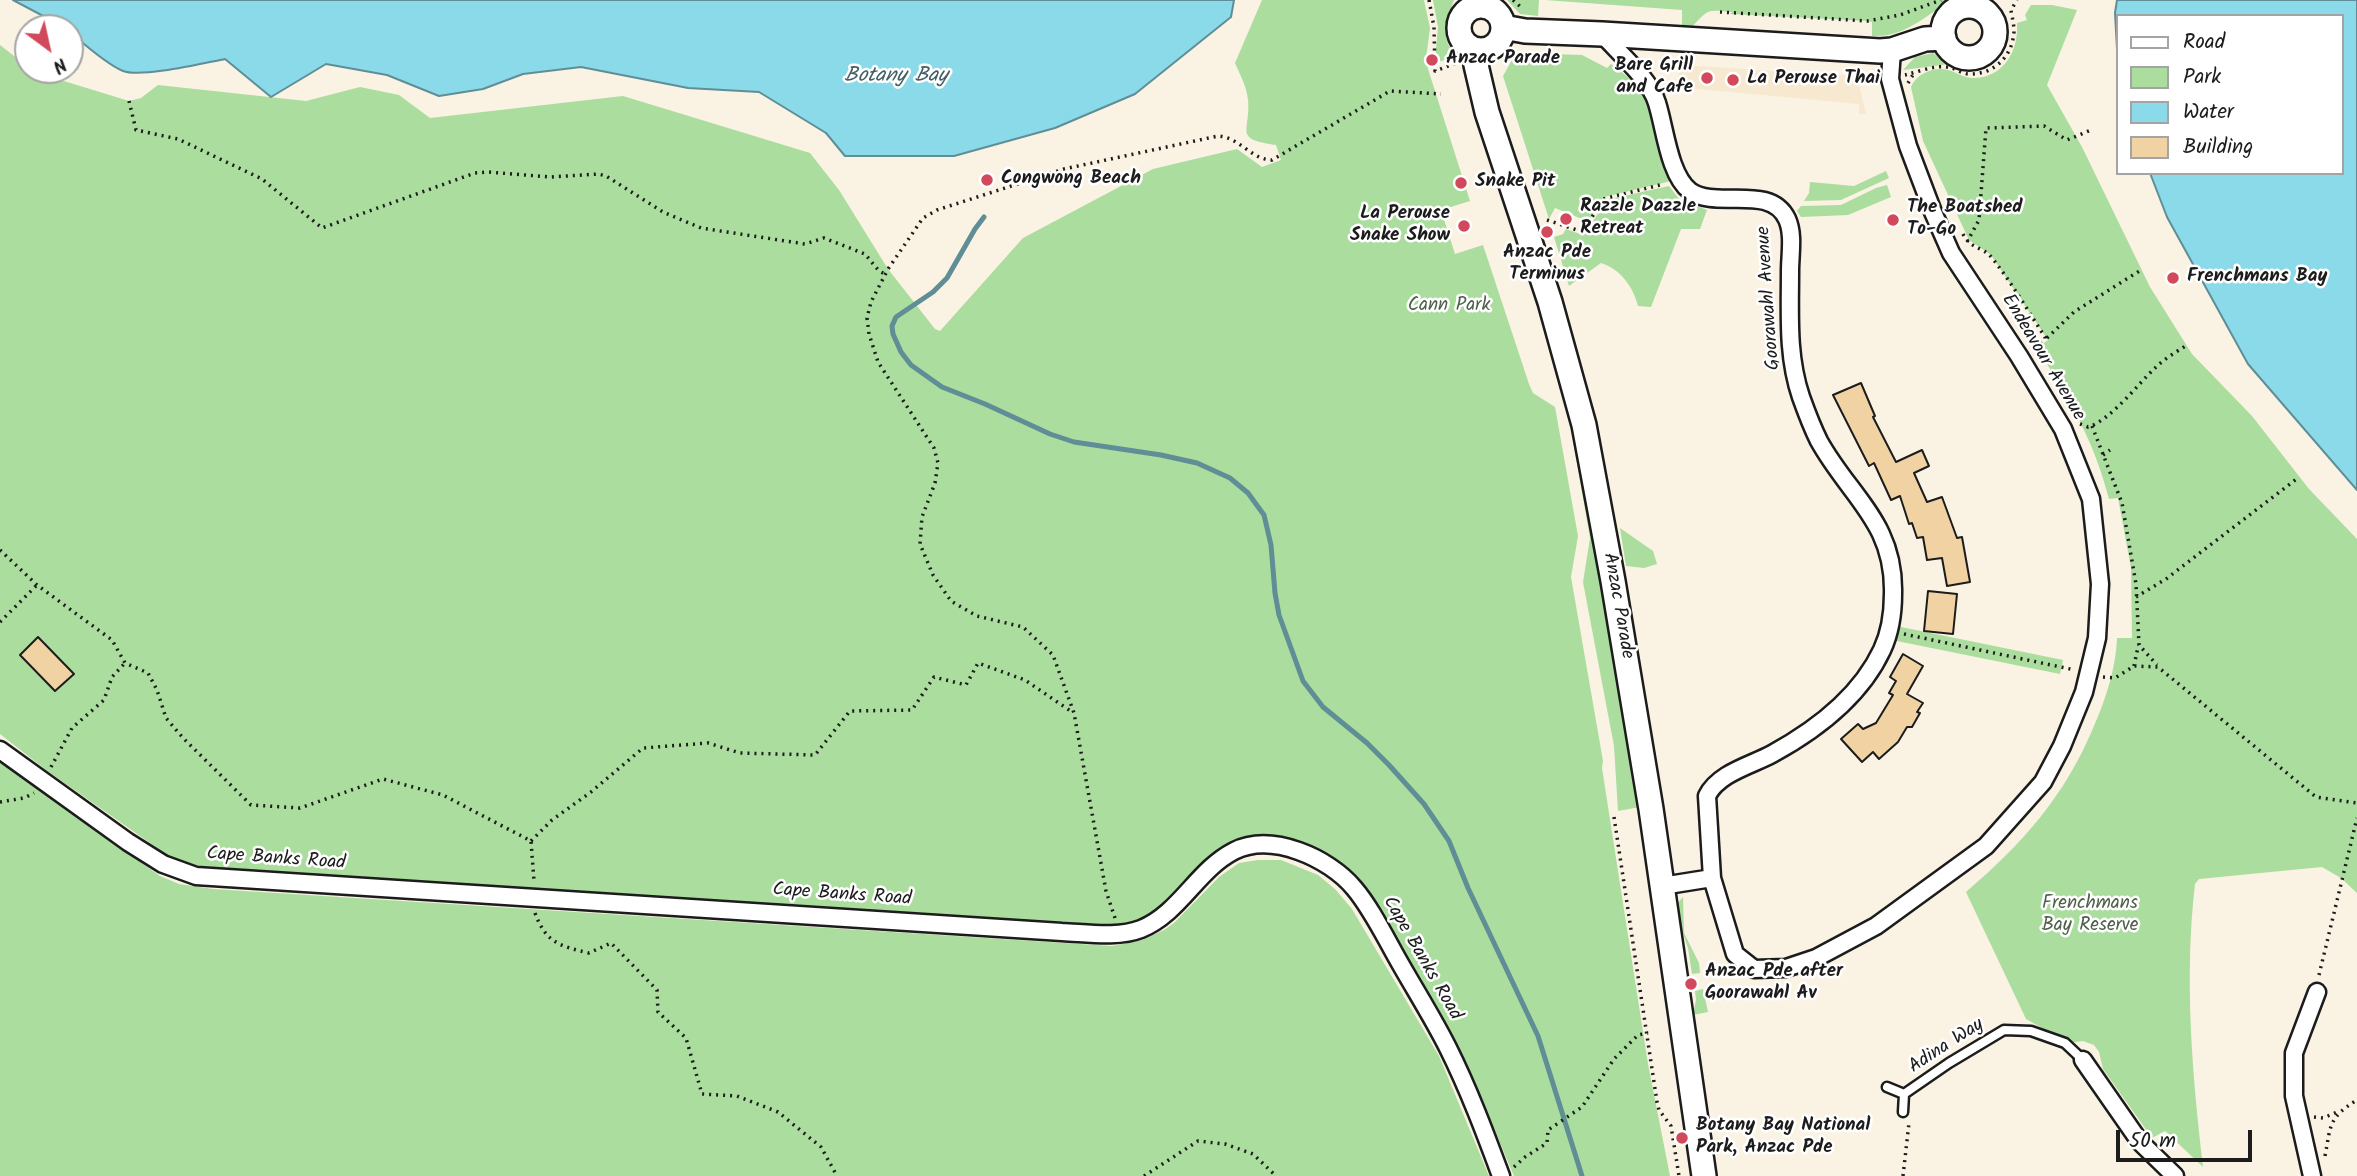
<!DOCTYPE html>
<html>
<head>
<meta charset="utf-8">
<style>
	body { margin:0 }
	#map { position:relative; width:2357px; height:1176px; overflow:hidden; background:#faf2e3; font-family:Kalam,sans-serif }
	canvas { display:block }
	.legend { position:absolute; left:2116px; top:14px; width:228px; height:161px; box-sizing:border-box; background:#fff; border:2px solid #a4a4a4; margin:0; padding:9px 12px; list-style:none; font-size:21px; color:#1c1c1c }
	.legend li { display:flex; align-items:center; gap:14px; height:35px }
	.legend b { width:35px; border:2px solid #a4a4a4 }
	.north { position:absolute; left:14px; top:14px; width:70px; height:70px; box-sizing:border-box; background:#fff; border:2px solid #a4a4a4; border-radius:50%; rotate:147deg; font-size:19px; font-weight:700; line-height:28px; text-align:center; color:#1c1c1c }
	.north::after { content:''; display:block; margin:auto; width:24px; height:32px; background:#d1495b; clip-path:polygon(50% 0,100% 100%,50% 72%,0 100%) }
	.scale { position:absolute; left:2116px; top:1130px; width:136px; height:32px; box-sizing:border-box; border:4px solid #1c1c1c; border-top:0; padding-left:9px; font-size:21px; line-height:24px; white-space:nowrap; color:#1c1c1c; -webkit-text-stroke:5px #fff; paint-order:stroke }
</style>
</head>
<body>
<div id="map">
<canvas width="2357" height="1176"></canvas>
<ul class="legend">
<li><b style="height:9px;background:#fff"></b>Road</li>
<li><b style="height:19px;background:#abdd9e"></b>Park</li>
<li><b style="height:19px;background:#8bdae9"></b>Water</li>
<li><b style="height:19px;background:#f0d2a3"></b>Building</li>
</ul>
<div class="north">N</div>
<div class="scale">50 m</div>
</div>
<script>
const context = document.querySelector('canvas').getContext('2d');
context.lineJoin = 'round';
function fillPath(path, color) {
  context.fillStyle = color;
  context.fill(path, 'evenodd');
}
function trace(path, color, width, dash) {
  context.strokeStyle = color;
  context.lineWidth = width;
  context.lineCap = dash ? 'butt' : 'round';
  context.setLineDash(dash || []);
  context.stroke(path);
}
function write(font, color, halo, rows, align = 'center') {
  context.font = font + ' Kalam,sans-serif';
  context.lineWidth = 5;
  context.setLineDash([]);
  context.textBaseline = 'middle';
  context.strokeStyle = halo;
  context.fillStyle = color;
  for (const [text, x, y, turn = 0] of rows) {
    context.save();
    context.translate(x, y);
    context.rotate((+turn || 0) * Math.PI / 180);
    context.textAlign = isNaN(turn) ? turn : align;
    if (halo) context.strokeText(text, 0, 0);
    context.fillText(text, 0, 0);
    context.restore();
  }
}
fillPath(new Path2D(`
	M1679 65 1857 76 1866 114H1859V104L1678 87Z`), '#f7e8d0');
fillPath(new Path2D(`
	M1262 0H1424L1430 28 1426 58 1428 69 1470 201 1441 210 1455 254 1483 245 1529 384 1533 393 1555 407 1578 536 1571 577 1603 761 1602 768 1648 1064 1670 1176H1514L1463 1056 1364 887 1347 869 1323 852 1297 842 1263 838 1155 912 1136 922 1112 926 209 868 188 864 170 857 46 770 0 734V45L28 67V70L129 101 141 98 158 85 306 101 360 87 399 95 430 118 623 96 810 153 839 190 888 269 935 329 940 331 1023 238 1153 169 1237 149 1262 167 1281 160 1276 145C1232 139 1251 131 1248 100 1247 87 1240 75 1235 63Z
	M1433 0H1454L1445 25 1447 42 1455 57 1438 62 1435 59 1438 27Z
	M1507 0H1539L1538 16 1520 14Z
	M1545 0H1953C1925 15 1905 38 1872 36V22L1868 21 1730 14 1732 12C1708 10 1709 8 1693 26L1682 25V10Z
	M2031 5H2052L2077 10 2047 85 2082 147 2150 287 2192 354 2252 416 2309 489 2357 539V893L2341 878 2322 867 2199 879 2195 884C2184 977 2192 1074 2203 1167L2165 1131 2152 1138 2103 1069 2099 1052 2094 1045 2083 1041 2069 1043 2026 1019 1966 892C2023 843 2065 796 2094 726 2106 698 2116 668 2117 638H2132L2131 568 2118 498 2109 499C2094 440 2069 399 2037 348L2048 340 1991 255 1969 240 1923 141 1911 87C1916 74 1934 66 1948 70 1957 72 1964 79 1975 78 2004 77 2019 50 2017 23L2027 20 2025 15Z
	M1525 53 1582 55 1607 68 1611 64C1625 75 1641 85 1649 102L1671 181 1604 197 1582 231 1578 230 1582 219 1555 208 1549 219 1503 76 1512 60Z
	M1933 53 1949 64 1903 70 1915 57Z
	M1886 171 1889 178 1841 200 1804 201 1809 193 1810 182 1854 186Z
	M1887 185 1891 197 1848 215 1801 217 1797 211 1801 206 1841 205 1876 188Z
	M1669 186 1679 199 1707 210 1700 229H1681L1651 307 1638 306C1633 286 1620 269 1601 263L1569 286 1554 237 1563 234 1566 229 1580 234 1586 233 1606 200Z
	M1573 422 1640 807 1618 811 1614 746 1583 582 1590 538 1570 423Z
	M1620 528 1653 551 1657 564 1644 568 1626 566Z
	M1896 626 2063 660 2060 674 1892 640Z
	M0 761 160 876 179 884 213 889 1112 946 1142 940 1164 930 1174 923 1219 877 1239 863 1258 860H1281L1318 875 1335 889 1352 909 1439 1056 1489 1176H0Z
	M1683 897 1684 933 1699 963 1700 973 1692 974 1688 948 1676 913 1677 904Z
	M1703 989 1708 1012 1693 1015 1696 1000 1695 991Z`), '#abdd9e');
const water = new Path2D(`
	M13 0H1234L1231 17 1135 94 1055 128 954 156H845L826 133 759 92 688 88 581 67 523 74 483 89 439 96 387 75 326 64 271 97 225 59C204 63 141 78 123 71 106 64 84 44 70 32V28H66Z
	M2117 0H2357V490L2248 364 2167 217 2150 173H2341V16H2117V49L2115 13Z`);
fillPath(water, '#8bdae9');
trace(water, '#5f8e97', 2);
trace(new Path2D(`
	M984 217 975 229 947 278 933 292 896 317 892 326 893 334 901 352 911 365 942 387 985 404 1050 434 1074 442 1161 455 1197 463 1230 478 1248 493 1264 515 1271 545 1275 593 1279 615 1303 681 1323 707 1367 743 1389 765 1424 804 1449 841 1468 888 1538 1036 1582 1176`), '#5f8e97', 5);
const building = new Path2D(`
	M1861 383 1875 416 1873 417 1896 462 1922 450 1929 466 1914 473 1927 502 1942 497 1957 538 1962 537 1970 582 1947 586 1942 558 1927 560 1923 537 1917 538 1912 523 1909 524 1900 496 1891 500 1874 463 1869 466 1833 395Z
	M1928 591 1957 594 1953 634 1924 631Z
	M38 637 74 674 55 691 20 655Z
	M1903 654 1923 666 1907 694 1923 703 1917 712 1920 713 1912 727H1907L1898 742 1879 759 1873 752 1862 762 1841 739 1858 724 1863 729 1876 723 1893 695 1889 693 1896 681 1890 677Z`);
fillPath(building, '#f0d2a3');
trace(building, '#1c1c1c', 2);
const service = new Path2D(`
	M1887 1087 1904 1094
	M1903 1112 1904 1094 1949 1063 2004 1030 2031 1031 2065 1043 2083 1060`);
const minor = new Path2D(`
	M1602 34C1619 53 1650 79 1657 103 1665 128 1669 175 1690 191 1716 210 1770 183 1787 219 1794 234 1790 255 1790 271 1790 314 1787 356 1801 397 1806 411 1812 427 1819 441 1850 497 1895 523 1893 594 1893 613 1890 633 1882 650 1860 697 1816 730 1772 754 1752 765 1718 773 1707 796L1712 878 1735 954 1754 969 1786 968 1816 958 1876 926 1986 846 2043 782 2062 746 2084 692 2097 638 2100 584 2091 499 2063 429 2019 356 1951 253 1933 212 1908 146 1890 79 1892 50
	M0 750 128 842 163 864 196 876 1062 932C1087 933 1118 938 1141 929 1180 913 1197 870 1234 851 1272 832 1329 858 1354 888 1372 909 1387 941 1401 965 1417 993 1434 1020 1448 1048 1469 1090 1485 1133 1501 1176
	M1662 886 1712 878
	M2083 1060 2140 1142 2175 1176
	M2312 1176 2294 1096V1053L2317 992`);
const secondary = new Path2D(`
	M1943 32a26 26 0 1 1 52 0a26 26 0 1 1-52 0Z
	M1459 28a22 22 0 1 1 44 0a22 22 0 1 1-44 0Z
	M1503 27 1525 31 1602 34 1880 51 1892 50 1925 39 1944 38
	M1482 50 1476 65 1487 112 1550 302 1584 425 1613 581 1651 809 1704 1176`);
trace(service, '#1c1c1c', 13);
trace(minor, '#1c1c1c', 21);
trace(secondary, '#1c1c1c', 28);
trace(new Path2D(`
	M1429 0 1434 27 1435 71 1459 62
	M1513 0 1523 9
	M1720 12 1867 21 1900 15 1941 0
	M1905 75C1918 72 1934 65 1947 67 1955 68 1960 73 1968 74 1994 75 2013 56 2014 31 2014 24 2012 17 2011 10L2017 0
	M1908 83 1914 73
	M129 101 136 130 178 139 262 179 322 228 475 173 488 172 550 177 598 174 606 176 663 212 701 228 805 244 824 238 865 254 879 271 885 274
	M1547 220 1583 232 1603 199 1664 184
	M1963 234C1971 250 1983 246 1992 258 2012 283 2028 311 2045 337V340L2032 348
	M1967 242 1979 220 1986 128 2044 126 2067 140 2091 130
	M2047 338 2074 312 2141 270
	M2056 381 2067 399
	M2080 424 2088 427C2111 420 2137 385 2155 368 2164 359 2176 352 2187 345
	M2092 426 2122 503 2136 584 2139 645 2157 665
	M2103 455 2110 450
	M0 550 37 585 112 640 125 663 148 673 157 690 166 718 183 738 251 805 300 808 383 779 443 795 531 841 534 881
	M2136 597 2166 579 2299 477
	M0 622 37 585
	M1904 634 2075 670
	M2134 666 2138 647
	M2103 677 2115 678 2134 666 2158 667 2316 797 2357 803
	M51 767 72 728 104 700 112 677 125 663
	M0 802 24 798 34 793
	M1614 817 1657 1102 1659 1110 1671 1126 1679 1176
	M531 841 552 820 591 792 643 748 708 743 740 753 815 755 850 711 912 710 934 677 966 685 978 663 1025 680 1072 712
	M535 913C546 943 560 946 589 953L611 943 657 990 658 1012 686 1038 702 1094 737 1096 778 1112 821 1147 837 1176
	M1115 918 1106 891 1074 713 1053 655 1023 627 977 616 951 601 933 575 920 544 922 517 935 483 938 463 934 448 878 362 869 334 867 318 871 302 888 269 923 218 937 210 1064 169 1218 136C1239 137 1252 160 1272 160L1390 91 1441 94
	M2319 975 2357 818
	M2314 1117 2323 1118 2337 1112
	M2325 1156C2331 1125 2328 1118 2357 1100
	M1514 1167 1525 1157 1547 1143 1548 1130 1582 1107 1614 1059 1638 1035 1648 1033
	M1144 1176 1198 1141 1225 1144 1253 1154 1276 1176
	M1903 1176 1909 1123`), '#1c1c1c', 3.5, [2, 5]);
trace(service, '#fff', 8);
trace(minor, '#fff', 16);
trace(secondary, '#fff', 23);
for (const [x, y, r, color] of [
	[1432,60,7,"#d1495b"],
	[1707,78,7,"#d1495b"],
	[1733,80,7,"#d1495b"],
	[987,180,7,"#d1495b"],
	[1461,183,7,"#d1495b"],
	[1566,219,7,"#d1495b"],
	[1893,220,7,"#d1495b"],
	[1464,226,7,"#d1495b"],
	[1547,232,7,"#d1495b"],
	[2173,278,7,"#d1495b"],
	[1691,984,7,"#d1495b"],
	[1682,1138,7,"#d1495b"]
]) {
  const dot = new Path2D();
  dot.arc(x, y, r, 0, 2 * Math.PI);
  context.fillStyle = color;
  context.fill(dot);
  trace(dot, '#fff', 2.5);
}
write('bold 19px', '#1c1c1c', '#fff', [
	["Anzac Parade",1446,60],
	["Bare Grill",1693,67,"right"],
	["and Cafe",1693,89,"right"],
	["La Perouse Thai",1747,80],
	["Congwong Beach",1001,180],
	["Snake Pit",1475,183],
	["Razzle Dazzle",1580,208],
	["Retreat",1580,230],
	["The Boatshed",1907,209],
	["To-Go",1907,231],
	["La Perouse",1450,215,"right"],
	["Snake Show",1450,237,"right"],
	["Anzac Pde",1547,254,"center"],
	["Terminus",1547,276,"center"],
	["Frenchmans Bay",2187,278],
	["Anzac Pde after",1705,973],
	["Goorawahl Av",1705,995],
	["Botany Bay National",1696,1127],
	["Park, Anzac Pde",1696,1149]
], 'left');
write('19px', '#1c1c1c', '#fff', [
	["Goorawahl Avenue",1770,298,-94],
	["Endeavour Avenue",2042,358,59],
	["Anzac Parade",1617,606,80],
	["Cape Banks Road",276,860,4],
	["Cape Banks Road",842,896,4],
	["Cape Banks Road",1421,959,60],
	["Adina Way",1947,1047,-33]
]);
write('19px', '#4e604a', '#fff', [
	["Cann Park",1449,307],
	["Frenchmans",2090,905],
	["Bay Reserve",2090,927]
]);
write('italic 21px', '#435e64', '#fff', [
	["Botany Bay",896,77]
]);
</script>
</body>
</html>
